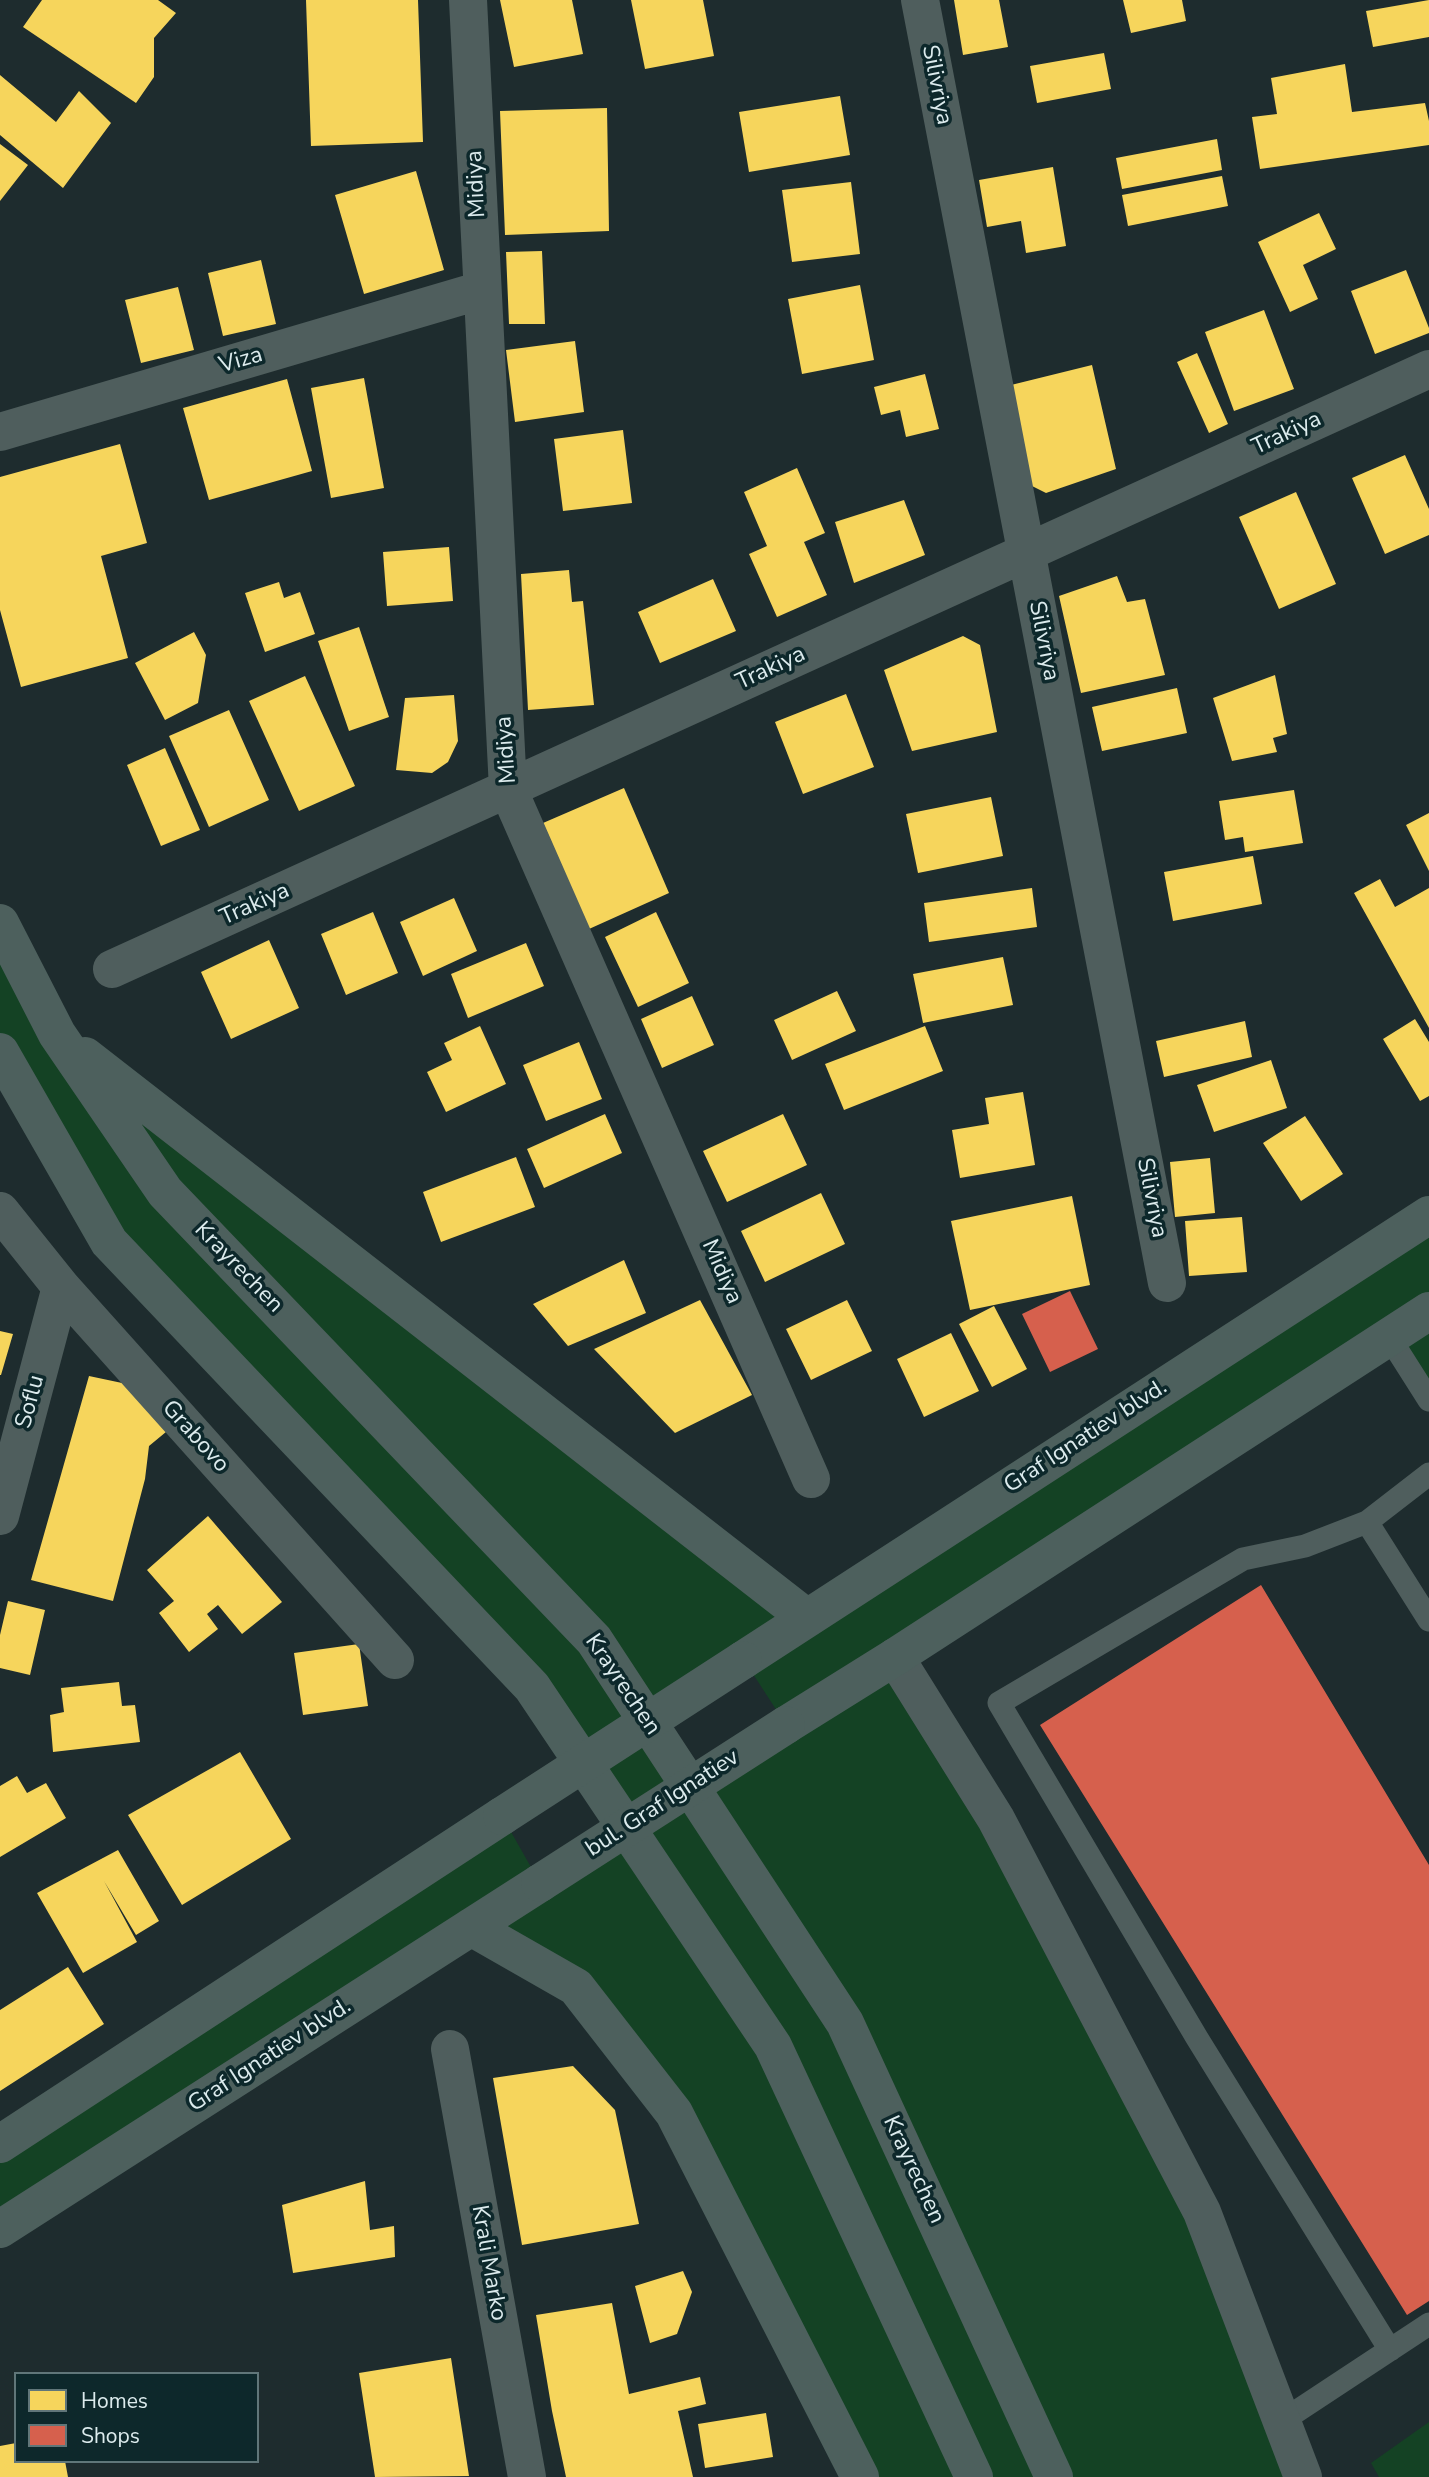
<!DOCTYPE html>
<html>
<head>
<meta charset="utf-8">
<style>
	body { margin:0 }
	#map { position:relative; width:1429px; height:2477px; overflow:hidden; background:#1e2c2e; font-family:"Nunito Sans",sans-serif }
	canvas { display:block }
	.legend { position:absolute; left:14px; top:2372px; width:245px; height:91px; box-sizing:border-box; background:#0d282b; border:2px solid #607679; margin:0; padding:9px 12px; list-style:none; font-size:21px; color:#dcebed }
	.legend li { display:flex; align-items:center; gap:14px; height:35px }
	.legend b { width:35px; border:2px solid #607679 }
</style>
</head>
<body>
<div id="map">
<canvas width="1429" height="2477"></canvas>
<ul class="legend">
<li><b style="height:19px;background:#f6d55c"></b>Homes</li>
<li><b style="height:19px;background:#d6604d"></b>Shops</li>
</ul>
</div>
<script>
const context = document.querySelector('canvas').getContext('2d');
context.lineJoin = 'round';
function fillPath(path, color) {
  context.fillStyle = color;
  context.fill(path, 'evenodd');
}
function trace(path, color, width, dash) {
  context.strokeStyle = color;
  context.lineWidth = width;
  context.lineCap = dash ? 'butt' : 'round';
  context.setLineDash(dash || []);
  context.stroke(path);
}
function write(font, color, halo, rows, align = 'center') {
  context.font = font + ' "Nunito Sans",sans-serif';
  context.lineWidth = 7;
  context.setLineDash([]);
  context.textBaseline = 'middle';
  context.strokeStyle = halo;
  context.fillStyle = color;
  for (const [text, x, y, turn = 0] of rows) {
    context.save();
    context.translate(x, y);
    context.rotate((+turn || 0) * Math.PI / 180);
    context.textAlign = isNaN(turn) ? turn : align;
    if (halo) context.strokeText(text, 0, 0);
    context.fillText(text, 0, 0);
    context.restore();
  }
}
fillPath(new Path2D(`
	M0 923 57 1034 807 1618 1429 1215V1400L1389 1338 896 1658 1202 2212 1303 2477H860L674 2113 576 1987 471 1927 0 2229V2144L502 1816 540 1883 627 1827 532 1687 109 1242 0 1052ZM744 1660 786 1725 693 1785 651 1719Z
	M1429 2422V2477H1379L1371 2463Z`), '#144224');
fillPath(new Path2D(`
	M42 0H158L176 13 154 38V77L136 103 23 27Z
	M306 0H418L423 142 311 146Z
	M500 0H572L583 54 514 67Z
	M631 0H703L714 56 645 69Z
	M954 0H999L1008 47 963 55Z
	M1123 0H1182L1186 21 1131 33Z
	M1429 0V37L1373 47 1366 11Z
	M1104 53 1111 89 1037 103 1030 66Z
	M1345 64 1352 112 1425 103 1429 121V145L1260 169 1252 117 1277 114 1271 78Z
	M0 75 56 122 79 91 111 123 63 188 0 135Z
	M840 96 850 155 749 172 739 112Z
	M607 108 609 231 505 235 500 111Z
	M1217 139 1222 170 1122 189 1116 158Z
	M0 144 28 165 0 201Z
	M1053 167 1066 246 1026 253 1021 221 987 227 979 180Z
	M416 171 444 270 364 294 335 195Z
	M1222 176 1228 206 1128 226 1122 195Z
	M851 182 860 254 792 262 782 190Z
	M1319 213 1336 249 1303 265 1318 299 1290 312 1258 242Z
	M542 251 545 324H509L506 252Z
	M261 260 276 324 223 336 208 273Z
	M1406 270 1429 328V333L1375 354 1351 291Z
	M860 285 874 360 802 374 788 299Z
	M178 287 194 350 141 363 125 300Z
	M1264 310 1294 389 1234 411 1205 332Z
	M575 341 584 412 515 422 506 350Z
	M1197 353 1228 424 1209 433 1177 362Z
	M1092 365 1116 469 1046 493 1030 485 1007 386Z
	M925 374 939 429 906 437 900 410 881 415 874 387Z
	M364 378 384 488 331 498 311 388Z
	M287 379 312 471 209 500 183 408Z
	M623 430 632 503 563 511 554 439Z
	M120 444 147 543 101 556 128 658 21 687 0 610V477Z
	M1405 455 1429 509V535L1385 554 1352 478Z
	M797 468 825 533 804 542 827 595 777 617 749 554 767 546 744 492Z
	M1296 492 1336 584 1279 609 1239 517Z
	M904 500 925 555 854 583 835 522Z
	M449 547 453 601 387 606 383 552Z
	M569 570 572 602 583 601 594 705 528 710 521 574Z
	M1117 576 1127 602 1145 599 1165 675 1081 693 1059 596Z
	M713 579 736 631 660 663 638 612Z
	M279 582 284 598 300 592 315 634 265 652 245 593Z
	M359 627 389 717 349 731 318 641Z
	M194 632 206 655 198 703 165 720 135 663Z
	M963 636 980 645 997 732 912 751 884 670Z
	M1275 675 1287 734 1273 738 1277 752 1232 761 1213 698Z
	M305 676 355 786 299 811 249 701Z
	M1177 688 1187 733 1102 751 1092 707Z
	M846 694 874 767 803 794 775 722Z
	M454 695 458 741 448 762 432 773 396 770 405 698Z
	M229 710 269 800 209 827 169 736Z
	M165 748 200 830 161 846 127 765Z
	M624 788 669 893 589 929 543 823Z
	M1294 790 1303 843 1245 852 1243 837 1225 840 1219 801Z
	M991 797 1003 856 918 873 906 814Z
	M1429 813V871L1406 825Z
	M1253 856 1262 904 1173 921 1164 872Z
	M1380 879 1395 907 1429 888V1028L1354 893Z
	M1032 888 1037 927 929 942 924 903Z
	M454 898 477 951 423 976 400 922Z
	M373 912 398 973 346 995 321 934Z
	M656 912 689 983 638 1007 605 937Z
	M269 940 299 1008 231 1039 201 972Z
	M526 943 544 986 468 1018 451 974Z
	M1003 957 1013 1005 923 1023 913 974Z
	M837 991 856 1031 792 1060 774 1020Z
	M692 996 714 1045 662 1068 641 1019Z
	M1415 1019 1429 1042V1096L1420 1101 1383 1039Z
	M1245 1021 1252 1057 1164 1077 1156 1041Z
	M480 1026 506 1084 446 1112 427 1072 452 1060 444 1043Z
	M925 1026 943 1071 844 1110 825 1064Z
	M579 1042 602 1099 546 1121 523 1065Z
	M1271 1060 1287 1108 1214 1132 1197 1085Z
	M1023 1092 1035 1165 960 1178 952 1130 989 1124 985 1098Z
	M605 1114 622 1153 544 1188 527 1149Z
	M783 1114 807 1165 727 1202 703 1151Z
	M1305 1116 1343 1174 1301 1201 1263 1143Z
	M516 1157 535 1207 441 1242 423 1192Z
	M1210 1158 1215 1213 1175 1217 1170 1162Z
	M821 1193 845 1244 765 1282 741 1231Z
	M1072 1196 1090 1285 970 1310 951 1221Z
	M1242 1217 1247 1272 1189 1276 1185 1221Z
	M624 1260 646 1313 568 1346 533 1304Z
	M700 1300 752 1395 675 1433 594 1349Z
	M847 1300 872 1351 811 1380 786 1329Z
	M994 1306 1027 1369 992 1387 959 1324Z
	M0 1331 13 1334 1 1375H0Z
	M951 1333 979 1391 924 1417 897 1359Z
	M89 1376 141 1387 172 1427 149 1446 145 1479 113 1601 31 1580Z
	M208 1516 282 1602 242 1634 218 1605 207 1614 218 1629 189 1652 159 1613 174 1601 147 1570Z
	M8 1601 45 1610 30 1675 0 1668V1635Z
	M359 1644 368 1706 303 1715 294 1653Z
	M119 1682 122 1706 135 1705 140 1742 53 1752 50 1715 64 1712 61 1688Z
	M240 1752 291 1839 182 1905 128 1815Z
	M17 1776 27 1793 46 1783 66 1818 0 1857V1786Z
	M118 1850 159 1921 136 1935 104 1881 137 1942 83 1973 37 1893Z
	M68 1967 104 2024 0 2091V2010Z
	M573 2066 615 2110 639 2224 522 2245 493 2078Z
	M365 2181 370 2230 394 2226 395 2257 293 2273 282 2205Z
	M683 2271 692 2292 677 2334 650 2343 635 2286Z
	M612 2303 629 2394 700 2377 706 2404 678 2411 693 2477H566L552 2411 536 2315Z
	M451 2358 469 2476 375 2477 359 2373Z
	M766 2413 773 2457 705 2468 698 2424Z
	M16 2443V2461H65L68 2477H0V2446Z`), '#f6d55c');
fillPath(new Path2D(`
	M1070 1291 1098 1349 1050 1372 1022 1314Z
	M1261 1585 1429 1865V2301L1407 2315 1040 1725Z`), '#d6604d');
trace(new Path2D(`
	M1389 1337 1429 1400
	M1367 1522 1429 1474
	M1390 2350 1197 2038 999 1703 1243 1559 1305 1546 1367 1522 1429 1620
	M1282 2421 1429 2324`), '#4f5e5d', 23);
trace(new Path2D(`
	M468 0 508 789 811 1479
	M920 0 1167 1283
	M0 432 482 290
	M112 969 1429 369
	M0 1211 61 1287 395 1660
	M0 1516 61 1287
	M895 1657 996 1819 1202 2212 1303 2477
	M450 2049 527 2477`), '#4f5e5d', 38);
trace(new Path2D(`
	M0 923 57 1034 165 1192 594 1640 845 2023 1054 2477
	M0 1052 109 1242 532 1687 773 2046 974 2477
	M85 1056 807 1618
	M743 1660 1429 1215
	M786 1725 895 1657 1429 1311
	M471 1927 576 1987 674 2113 860 2477
	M0 2144 502 1816
	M0 2229 540 1883`), '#4d605d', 38);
trace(new Path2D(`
	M502 1816 743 1660
	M540 1883 786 1725`), '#4d605d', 38);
write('23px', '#dcebed', '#0d282b', [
	["Silivriya",936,85,79],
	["Midiya",477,184,-93],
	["Viza",241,361,-16],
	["Trakiya",1287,434,-25],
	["Silivriya",1043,641,79],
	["Trakiya",771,669,-25],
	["Midiya",507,750,-94],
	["Trakiya",255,905,-24],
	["Silivriya",1151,1198,79],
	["Krayrechen",238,1268,46],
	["Midiya",721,1272,66],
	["Soflu",31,1402,-75],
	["Grabovo",195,1437,48],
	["Graf Ignatiev blvd.",1086,1437,-33],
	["Krayrechen",622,1685,56],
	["bul. Graf Ignatiev",663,1804,-33],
	["Graf Ignatiev blvd.",270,2056,-33],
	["Krayrechen",913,2170,65],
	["Krali Marko",488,2263,80]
]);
</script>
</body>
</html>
